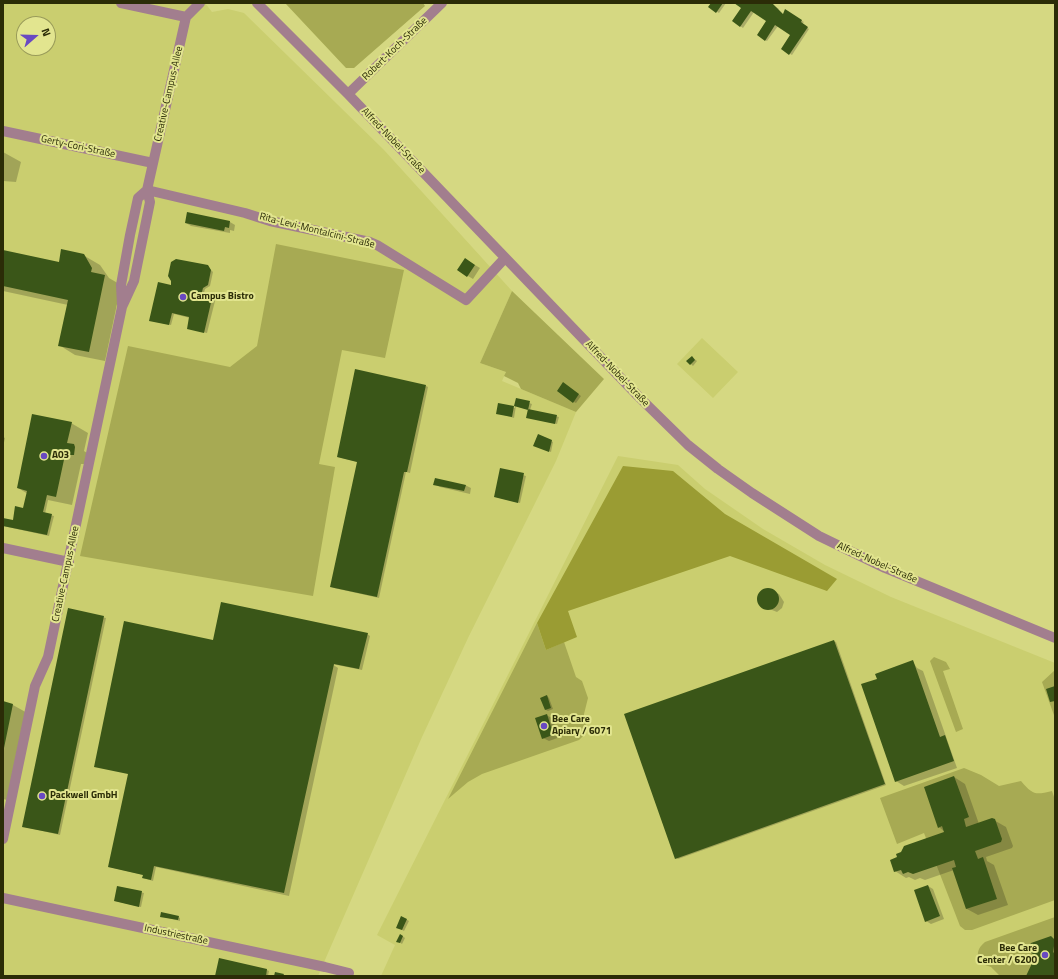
<!DOCTYPE html>
<html>
<head>
<meta charset="utf-8">
<style>
	body { margin:0 }
	#map { position:relative; width:1058px; height:979px; overflow:hidden; background:#d5d882; font-family:"Titillium Web",sans-serif }
	canvas { display:block }
	.frame { position:absolute; inset:0; border:4px solid #2b2c07; pointer-events:none }
	.north { position:absolute; left:16px; top:16px; width:40px; height:40px; box-sizing:border-box; background:#e2e58f; border:1px solid #999b59; border-radius:50%; rotate:70deg; font-size:11px; font-weight:700; line-height:16px; text-align:center; color:#2b2c07 }
	.north::after { content:''; display:block; margin:auto; width:14px; height:18px; background:#6949c2; clip-path:polygon(50% 0,100% 100%,50% 72%,0 100%) }
</style>
</head>
<body>
<div id="map">
<canvas width="1058" height="979"></canvas>
<div class="frame"></div>
<div class="north">N</div>
</div>
<script>
const context = document.querySelector('canvas').getContext('2d');
context.lineJoin = 'round';
function fillPath(path, color) {
  context.fillStyle = color;
  context.fill(path, 'evenodd');
}
function trace(path, color, width, dash) {
  context.strokeStyle = color;
  context.lineWidth = width;
  context.lineCap = dash ? 'butt' : 'round';
  context.setLineDash(dash || []);
  context.stroke(path);
}
function write(font, color, halo, rows, align = 'center') {
  context.font = font + ' "Titillium Web",sans-serif';
  context.lineWidth = 4;
  context.setLineDash([]);
  context.textBaseline = 'middle';
  context.strokeStyle = halo;
  context.fillStyle = color;
  for (const [text, x, y, turn = 0] of rows) {
    context.save();
    context.translate(x, y);
    context.rotate((+turn || 0) * Math.PI / 180);
    context.textAlign = isNaN(turn) ? turn : align;
    if (halo) context.strokeText(text, 0, 0);
    context.fillText(text, 0, 0);
    context.restore();
  }
}
fillPath(new Path2D(`
	M3 3H205L212 12 228 9 244 13 384 150 512 291 480 363 506 372 502 381 576 412 556 461 468 638 422 737 318 976H3ZM24 24H48V48H24Z
	M702 338 738 372 713 398 677 364Z
	M618 456 678 465 705 489 763 529 825 565 891 597 1055 663V976H381L395 945 377 935Z`), '#cace6f');
fillPath(new Path2D(`
	M285 3H423L425 6 354 68H346Z
	M276 244 404 270 385 358 342 350 319 464 335 467 313 596 80 556 128 346 230 367 257 346Z
	M512 291 604 379 576 412 521 389 518 383 504 376 506 372 480 363Z
	M537 623 546 650 564 642 576 677 582 681 588 698 584 714 586 726 584 735 579 740 482 774 468 782 448 799Z
	M934 657 946 662 950 669 943 671 963 729 956 732 930 661Z
	M1055 670V718L1042 682Z
	M964 768 981 775 999 786 1021 781C1033 795 1035 795 1052 791L1055 800V900L972 930H965L960 926 924 833 897 844 880 798Z
	M1055 917V976H1000L991 967 979 963C977 953 977 949 985 942Z`), '#a7aa53');
fillPath(new Path2D(`
	M623 466 673 471 725 514 837 579 827 591 730 556 568 611 577 637 546 650 537 623Z`), '#9a9c33');
fillPath(new Path2D(`
	M712 3H726L719 13 709 7Z
	M736 3H770L779 9 777 11 783 15 786 11 804 22 802 24 809 29 792 55 782 49 792 35 778 26 767 41 758 35 767 21 754 12 743 28 733 21 743 8Z
	M3 152 21 162 16 182 3 181Z
	M188 214 230 222 235 225 234 231 230 230V233L191 226 186 223Z
	M3 251 60 263 83 255 100 265 109 278 121 285 105 361 75 355 59 345 68 305 3 291Z
	M470 262 480 268 473 279 458 270Z
	M207 266 213 272 210 286 205 289 204 293 215 296V301L207 333 190 329V318L174 314 171 325 153 321 171 286Z
	M692 357 697 361 693 366 688 361Z
	M565 384 581 396 576 403 574 402Z
	M426 386 428 387 410 473 406 472 379 598 334 588 332 587 358 462 338 457Z
	M517 399 532 404 530 410 559 417 557 424 530 418 529 410 516 406 514 418 497 413 499 404 515 408Z
	M71 423 88 433 84 451 90 455V464H81L72 505 48 500 45 514 54 516 49 536 3 526V519L13 521 24 509 28 494 18 488Z
	M3 437 5 438 3 447Z
	M551 441 553 442 551 452 537 446Z
	M501 469 526 476 520 503 496 497Z
	M434 484 465 485 471 488 470 494 440 487Z
	M767 590 779 594 784 602 782 608 777 612 762 606 759 601V595Z
	M69 610 106 618 60 835 25 827Z
	M367 634 370 636 362 670 332 664 338 668 289 896 156 867 153 881 143 878 144 875 109 867 214 640Z
	M833 641 836 642 886 785 678 859 676 858Z
	M913 662 917 668 923 671 957 768 904 786 896 781Z
	M547 696 549 698 553 709 548 711 546 710Z
	M3 702 13 705 29 714 11 801 3 799Z
	M546 715 552 718 555 726 560 729 563 736 549 741 543 738Z
	M954 777 965 784 979 824 992 819 1006 827 1013 846 1012 848 986 857 987 861 994 865 1008 905 978 915 967 909 954 870 925 880 920 878 915 880 909 877 906 878 895 871 946 833 939 827Z
	M928 886 933 889 944 919 931 924 926 921Z
	M118 887 144 893 141 907 115 901Z
	M164 917H178L180 918V921Z
	M402 917 409 921 404 931 397 927Z
	M401 935 405 938 402 944 398 941Z
	M1050 937 1055 940V976H1027L1039 960Z
	M220 959 267 970 269 971 268 976H216Z`), '#0003');
fillPath(new Path2D(`
	M711 3H723L716 13 708 7Z
	M734 3H772L783 14 785 9 802 20 801 22 808 27 789 55 781 49 790 35 775 25 765 41 757 35 766 21 751 11 740 27 732 21 741 8Z
	M187 212 230 221 229 228 225 227 224 231 185 223Z
	M61 249 84 254 92 268 91 272 105 275 89 352 58 346 68 300 3 286V250L59 262Z
	M465 258 475 265 467 277 457 270Z
	M176 259 208 265 211 270 208 285 203 288 202 292 213 294 204 333 187 329 189 317 172 313 169 325 149 321 158 282 171 285V281L168 276 171 262Z
	M692 356 695 360 690 365 686 361Z
	M355 369 426 385 407 472H404L377 597 330 587 357 462 337 457Z
	M563 382 579 394 573 403 557 391Z
	M516 398 530 401 528 410 514 406Z
	M498 403 514 406 512 417 496 414Z
	M528 409 557 415 555 424 526 418Z
	M32 414 72 422 67 443 74 444 75 447 74 455H65L56 497 47 495 43 512 52 514 47 535 3 526V518L13 520 15 506 23 508 27 491 17 488Z
	M538 434 552 440 549 452 533 446Z
	M500 468 524 473 518 503 494 497Z
	M435 478 466 485 464 491 433 485Z
	M757 599a11 11 0 1 1 22 0a11 11 0 1 1-22 0Z
	M221 602 368 633 359 669 334 664 284 893 154 866 151 880 142 878 143 875 108 867 128 774 94 767 124 621 213 640Z
	M68 608 104 616 58 834 22 827Z
	M834 640 885 784 675 859 624 714Z
	M913 660 940 737 945 735 954 761 895 782 861 684 877 679 875 674Z
	M1055 686V701L1050 702 1046 689Z
	M547 695 551 708 545 710 540 698Z
	M3 701 13 704 4 748H3Z
	M547 714 551 727 555 725 558 733 542 739 535 718Z
	M954 776 969 817 964 819 966 827 992 818 995 819 1002 839 1001 842 975 851 978 859 983 857 997 899 966 909 952 868 956 867 954 860 913 874 908 872 903 874 901 870 894 872 890 860 897 857 896 854 901 852 904 846 944 832 942 826 938 828 924 787Z
	M928 885 940 916 925 922 914 890Z
	M117 886 142 891 139 907 114 901Z
	M161 912 179 916 178 920 160 917Z
	M401 916 407 919 402 930 396 928Z
	M400 934 403 936 400 943 396 942Z
	M1051 936 1055 940 1053 952 1055 954V976H1026L1035 957 1039 959V957L1031 953 1029 947 1031 943Z
	M219 958 267 969 266 976H215Z
	M275 972 284 974 283 976H274Z`), '#3a5618');
trace(new Path2D(`
	M121 3 186 17
	M257 3 348 94 638 396 688 445 718 469 752 493 819 536 885 568 1055 638
	M348 94 442 3
	M3 131 153 163
	M147 190 245 213 270 221 370 242 377 245 466 300 505 258
	M122 305 121 285 130 235 138 198 147 190
	M3 548 69 562
	M3 839 35 686 48 657 122 307 134 281 150 202 147 190 186 17 200 3
	M3 898 325 967 349 973 347 976`), '#a27e8e', 10);
for (const [x, y, r, color] of [
	[183,297,4,"#6949c2"],
	[44,456,4,"#6949c2"],
	[544,726,4,"#6949c2"],
	[42,796,4,"#6949c2"],
	[1045,955,4,"#6949c2"]
]) {
  const dot = new Path2D();
  dot.arc(x, y, r, 0, 2 * Math.PI);
  context.fillStyle = color;
  context.fill(dot);
  trace(dot, '#e2e58f', 1.5);
}
write('10px', '#2b2c07', '#e2e58f', [
	["Robert-Koch-Straße",395,49,-44],
	["Creative-Campus-Allee",169,94,-77],
	["Alfred-Nobel-Straße",393,141,46],
	["Gerty-Cori-Straße",78,147,12],
	["Rita-Levi-Montalcini-Straße",317,231,14],
	["Alfred-Nobel-Straße",617,374,46],
	["Alfred-Nobel-Straße",877,563,24],
	["Creative-Campus-Allee",66,574,-78],
	["Industriestraße",176,935,12]
]);
write('bold 10px', '#2b2c07', '#e2e58f', [
	["Campus Bistro",191,297],
	["A03",52,456],
	["Bee Care",552,720],
	["Apiary / 6071",552,732],
	["Packwell GmbH",50,796],
	["Bee Care",1037,949,"right"],
	["Center / 6200",1037,961,"right"]
], 'left');
</script>
</body>
</html>
